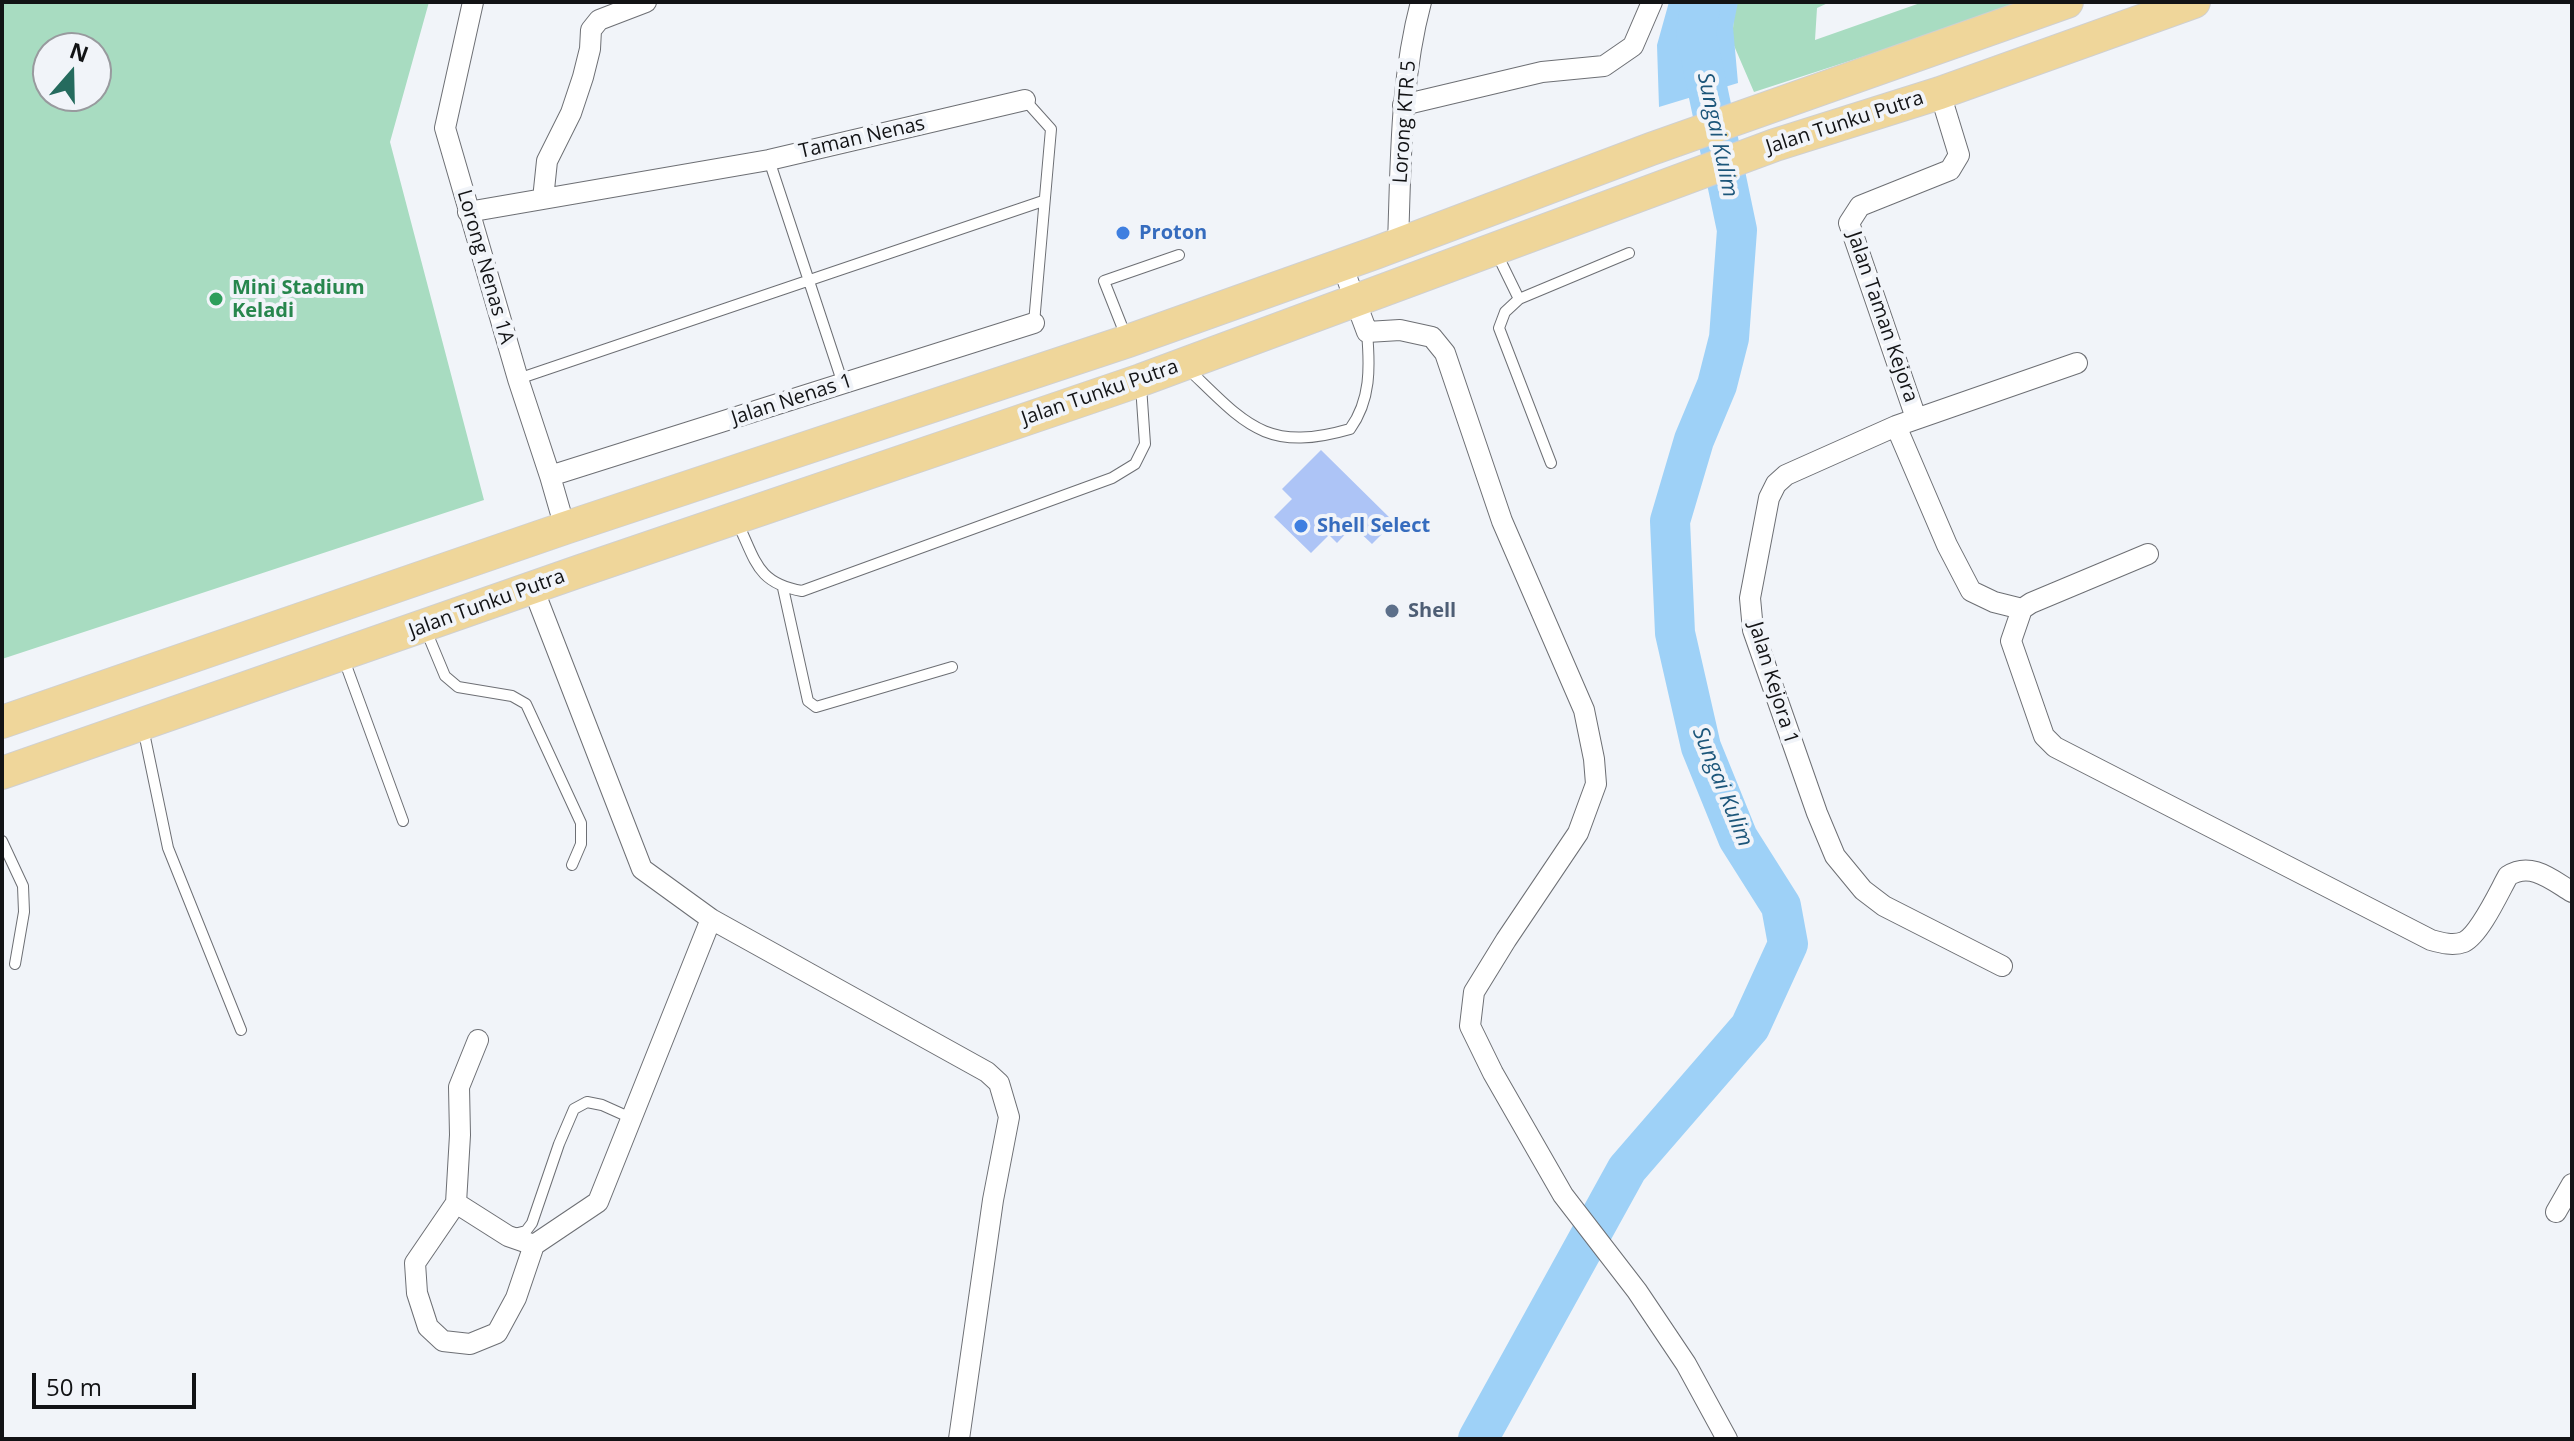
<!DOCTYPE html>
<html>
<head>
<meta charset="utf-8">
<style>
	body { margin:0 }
	#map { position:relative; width:2574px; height:1441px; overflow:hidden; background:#f1f4f9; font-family:"Open Sans",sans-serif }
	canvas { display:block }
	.frame { position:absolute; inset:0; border:4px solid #121315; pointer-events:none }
	.north { position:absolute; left:32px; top:32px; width:80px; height:80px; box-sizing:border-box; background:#f1f4f9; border:2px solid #989a9e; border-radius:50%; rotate:20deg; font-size:22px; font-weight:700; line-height:32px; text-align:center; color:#121315 }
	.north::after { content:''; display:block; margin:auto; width:28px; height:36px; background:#256b5e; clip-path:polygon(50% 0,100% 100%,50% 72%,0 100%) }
	.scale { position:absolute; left:32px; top:1373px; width:164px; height:36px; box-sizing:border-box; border:4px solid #121315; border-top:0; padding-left:10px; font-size:24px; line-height:28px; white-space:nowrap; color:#121315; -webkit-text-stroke:6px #f1f4f9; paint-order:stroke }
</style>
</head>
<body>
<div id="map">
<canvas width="2574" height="1441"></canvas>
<div class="frame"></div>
<div class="north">N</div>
<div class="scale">50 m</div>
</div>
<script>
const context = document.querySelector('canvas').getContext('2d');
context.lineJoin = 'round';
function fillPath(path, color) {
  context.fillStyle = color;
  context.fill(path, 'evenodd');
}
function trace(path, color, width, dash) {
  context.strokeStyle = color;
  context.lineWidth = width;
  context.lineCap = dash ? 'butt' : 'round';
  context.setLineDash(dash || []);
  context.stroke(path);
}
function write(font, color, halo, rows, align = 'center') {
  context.font = font + ' "Open Sans",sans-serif';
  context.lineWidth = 8;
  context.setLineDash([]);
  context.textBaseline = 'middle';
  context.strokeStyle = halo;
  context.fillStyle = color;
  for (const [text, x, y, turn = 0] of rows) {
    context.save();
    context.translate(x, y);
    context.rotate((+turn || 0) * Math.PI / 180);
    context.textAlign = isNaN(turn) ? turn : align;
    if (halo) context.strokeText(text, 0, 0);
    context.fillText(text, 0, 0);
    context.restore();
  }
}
fillPath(new Path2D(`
	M2 2H429L390 142 484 500 2 659ZM48 48H96V96H48Z
	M1735 2H1830L1817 8 1815 40 1923 2H2031L1754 92 1732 41Z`), '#a8dcc1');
fillPath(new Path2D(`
	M1669 2H1738L1733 27 1738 83 1659 107 1657 45Z`), '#9ed1f7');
trace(new Path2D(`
	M1478 1439 1627 1169 1750 1027 1788 944 1781 906 1738 838 1701 747 1675 633 1670 521 1694 440 1717 385 1729 338 1737 230 1696 34 1701 2`), '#9ed1f7', 40);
fillPath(new Path2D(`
	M1321 450 1394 522 1372 544 1353 526 1337 543 1329 535 1311 553 1274 517 1292 499 1282 489Z`), '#adc4f6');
const service = new Path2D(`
	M1025 100 1051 129 1034 323
	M769 160 843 384
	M1496 252 1519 299 1505 312 1499 328 1551 463
	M1519 299 1629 253
	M1127 339 1104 281 1179 255
	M1186 367C1244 422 1264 454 1350 429 1371 400 1370 367 1367 332
	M518 379 1043 201
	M737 522C756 560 756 583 802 591L1112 478 1135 464 1145 444 1141 386
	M783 588 808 701 816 707 952 667
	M425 628 445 676 458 687 512 696 526 704 581 823V844L572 865
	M343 657 403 821
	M143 728 168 848 241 1030
	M2 841 23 886 24 912 15 964
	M514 1234 526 1231 532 1223 559 1144 574 1109 587 1102 602 1105 631 1118`);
const minor = new Path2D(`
	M473 2 445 128 518 379 550 476 565 528
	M1403 105 1542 72 1604 66 1633 46 1652 2
	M543 199 547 161 571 113 583 77 590 49 591 30 599 20 646 2
	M468 212 769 160 1025 100
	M1398 243C1401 162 1400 81 1421 2
	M1342 265 1367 332 1400 330 1432 337 1445 353 1502 521 1584 710 1594 759 1596 784 1578 833 1506 940 1474 992 1470 1026 1493 1073 1563 1195 1637 1291 1686 1364 1727 1439
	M1916 418 1849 223 1860 206 1950 170 1959 155 1940 93
	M1896 426 1947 545 1971 591 1994 602 2022 609
	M550 476 1034 323
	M2148 554 2031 603 2022 609 2011 641 2044 736 2055 747 2431 940C2442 943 2453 946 2464 942 2480 934 2499 892 2508 876 2531 861 2552 880 2572 892
	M533 588 642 869 711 919 987 1072 999 1083 1009 1117 993 1200 959 1439
	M2002 966 1884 906 1863 890 1835 856 1817 813 1753 630 1750 598 1769 498 1776 484 1786 475 1896 426 2077 363
	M478 1040 459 1087 460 1135 456 1203 415 1263 417 1293 428 1327 443 1341 470 1344 497 1333 516 1298 534 1245 598 1202 711 919
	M456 1203 508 1236 534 1245
	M2556 1212 2572 1184`);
const primary = new Path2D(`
	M2 722 565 528 1128 341 1375 253 1651 149 2067 2
	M2 773 580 571 1141 380 1775 145 1940 93 2194 2`);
trace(service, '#6d6f74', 12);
trace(minor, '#6d6f74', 22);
trace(primary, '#d0d0d0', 34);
trace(service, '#fff', 10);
trace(minor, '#fff', 20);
trace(primary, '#efd69a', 32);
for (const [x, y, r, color] of [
	[1123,233,8,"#3f7fe0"],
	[216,299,8,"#2e9e5b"],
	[1301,526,8,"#3f7fe0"],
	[1392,611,8,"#5c6f8a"]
]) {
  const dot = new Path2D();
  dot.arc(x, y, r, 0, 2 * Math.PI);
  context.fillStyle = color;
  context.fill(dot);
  trace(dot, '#f1f4f9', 3);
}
write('20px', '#121315', '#f1f4f9', [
	["Lorong KTR 5",1405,122,-86],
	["Jalan Tunku Putra",1845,123,-18],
	["Taman Nenas",862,138,-13],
	["Lorong Nenas 1A",485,267,74],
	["Jalan Taman Kejora",1882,317,71],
	["Jalan Tunku Putra",1100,393,-19],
	["Jalan Nenas 1",792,400,-18],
	["Jalan Tunku Putra",487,604,-20],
	["Jalan Kejora 1",1773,683,73]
]);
write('bold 20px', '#366cbe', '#f1f4f9', [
	["Proton",1139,233],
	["Shell Select",1317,526]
], 'left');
write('bold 20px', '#27864d', '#f1f4f9', [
	["Mini Stadium",232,288],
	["Keladi",232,311]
], 'left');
write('bold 20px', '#4e5e75', '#f1f4f9', [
	["Shell",1408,611]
], 'left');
write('italic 22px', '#1c567a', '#f1f4f9', [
	["Sungai Kulim",1717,135,78],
	["Sungai Kulim",1722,787,68]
]);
</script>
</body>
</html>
